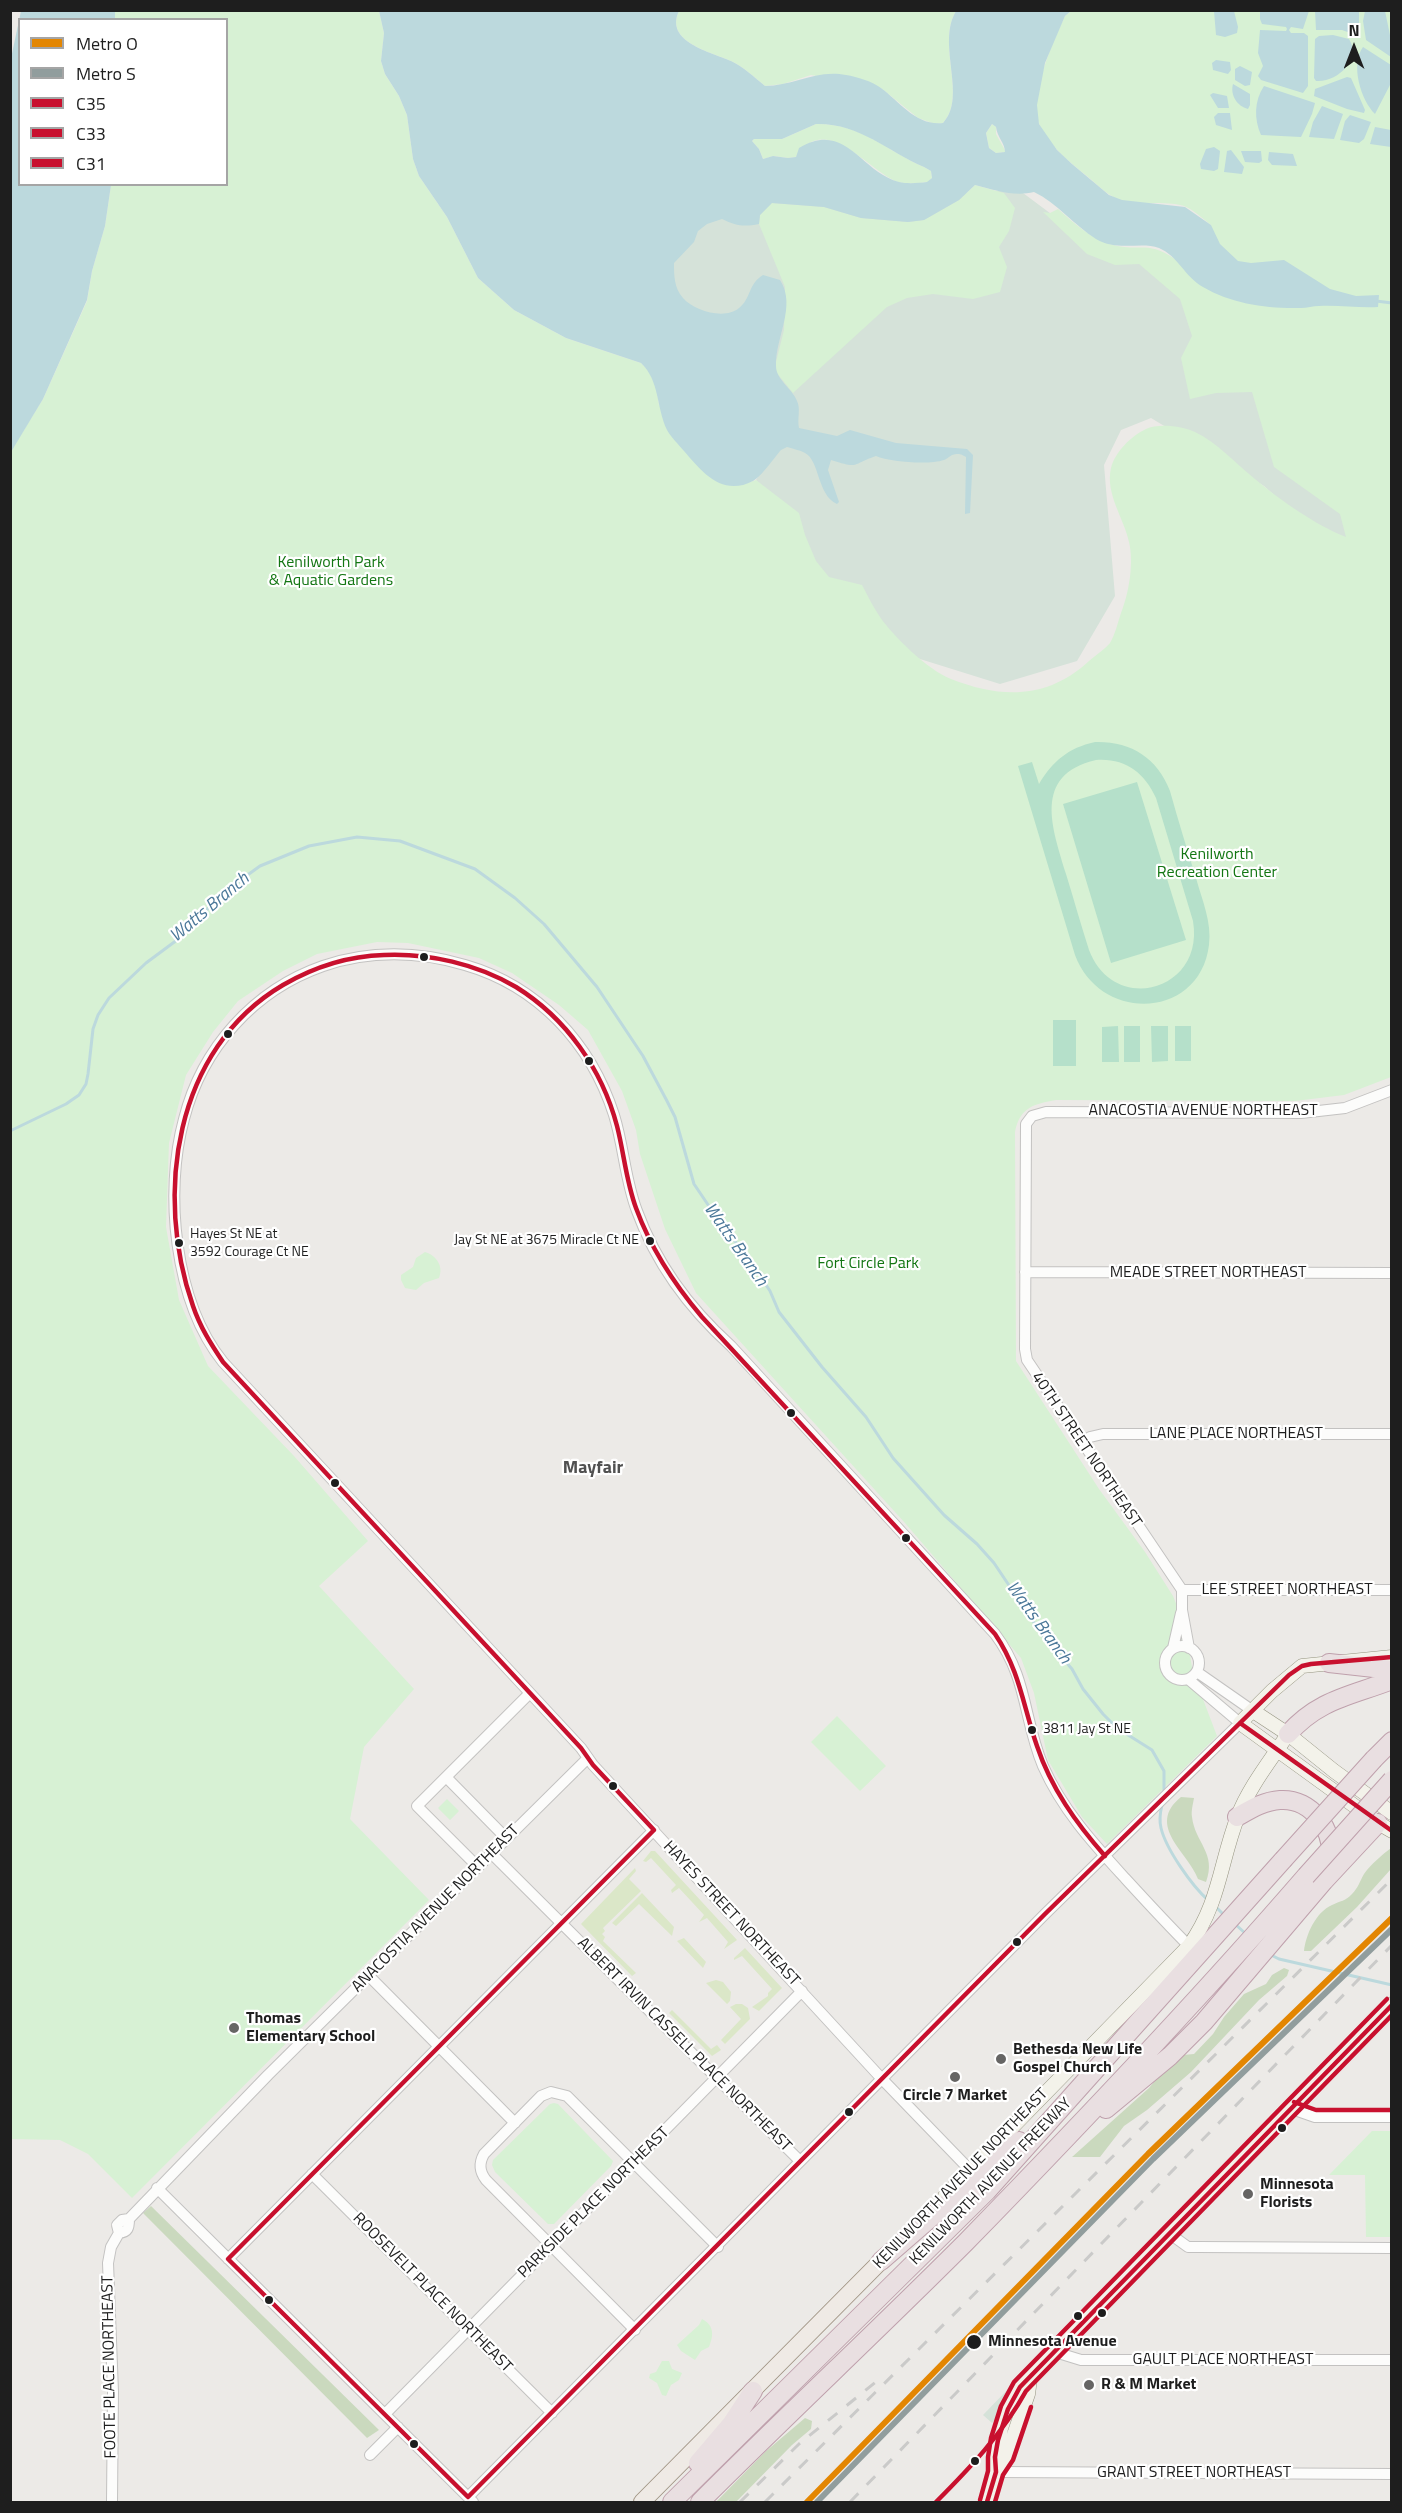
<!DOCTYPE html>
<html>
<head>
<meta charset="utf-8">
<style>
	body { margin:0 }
	#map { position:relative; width:1402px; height:2513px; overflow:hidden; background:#eceae7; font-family:"Titillium Web",sans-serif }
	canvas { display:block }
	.frame { position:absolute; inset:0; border:12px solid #1e1e1e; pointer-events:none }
	.legend { position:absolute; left:18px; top:18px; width:210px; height:168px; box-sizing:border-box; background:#fff; border:2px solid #a5a5a5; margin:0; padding:8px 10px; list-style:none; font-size:18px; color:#1e1e1e }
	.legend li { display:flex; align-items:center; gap:12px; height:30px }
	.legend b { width:30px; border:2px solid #a5a5a5 }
	.north { position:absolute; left:1324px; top:18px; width:60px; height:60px; -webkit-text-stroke:4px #fff; paint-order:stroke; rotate:0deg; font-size:16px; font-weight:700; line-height:24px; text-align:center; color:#1e1e1e }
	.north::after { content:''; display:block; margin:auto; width:21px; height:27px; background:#1e1e1e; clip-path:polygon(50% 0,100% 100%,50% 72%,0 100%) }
</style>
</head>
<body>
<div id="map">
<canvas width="1402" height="2513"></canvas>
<div class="frame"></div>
<ul class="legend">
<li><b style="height:8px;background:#e38602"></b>Metro O</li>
<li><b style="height:8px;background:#919d9d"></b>Metro S</li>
<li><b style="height:8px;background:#c8102e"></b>C35</li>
<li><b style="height:8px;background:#c8102e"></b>C33</li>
<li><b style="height:8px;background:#c8102e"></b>C31</li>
</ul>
<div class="north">N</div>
</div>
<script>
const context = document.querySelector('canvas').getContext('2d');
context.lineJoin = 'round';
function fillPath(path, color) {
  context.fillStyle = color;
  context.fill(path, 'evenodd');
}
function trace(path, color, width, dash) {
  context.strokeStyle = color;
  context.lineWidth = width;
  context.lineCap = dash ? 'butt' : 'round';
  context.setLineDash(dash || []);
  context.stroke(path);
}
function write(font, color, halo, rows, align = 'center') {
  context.font = font + ' "Titillium Web",sans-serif';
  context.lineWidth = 4.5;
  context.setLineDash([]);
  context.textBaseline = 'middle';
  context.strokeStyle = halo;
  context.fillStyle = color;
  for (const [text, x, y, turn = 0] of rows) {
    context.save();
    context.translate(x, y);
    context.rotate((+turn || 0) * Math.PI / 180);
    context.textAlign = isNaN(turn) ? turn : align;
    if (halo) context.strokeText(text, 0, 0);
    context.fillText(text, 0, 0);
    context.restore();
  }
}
fillPath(new Path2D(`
	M651 1851H655L737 1940 724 1949 728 1942 707 1918 699 1922 704 1915 679 1888 672 1893 671 1890 676 1885 651 1858 646 1862 643 1861Z
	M635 1868 636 1871 629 1879 641 1891 603 1928 605 1931 602 1934 605 1937 603 1941 636 1973 632 1976 581 1924Z
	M642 1893 674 1927 672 1936 639 1904 616 1926 612 1923Z
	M684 1938 706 1962 703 1968 677 1941Z
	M745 1948 782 1988 759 2011 752 2007 768 1996V1993L772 1989 742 1956 734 1960V1958Z
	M716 1980 723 1982 731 1992 730 2001 727 2004 706 1983Z
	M736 2004H742L748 2008 750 2019 725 2044 721 2040 741 2019 730 2007Z
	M672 2010 711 2049 717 2045 721 2050 712 2056 669 2013Z`), '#dbe7c8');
fillPath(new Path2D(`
	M1181 1797 1194 1798C1193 1804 1191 1811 1192 1817 1195 1843 1217 1853 1206 1882L1198 1879C1189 1853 1145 1826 1181 1797Z
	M1391 1848V1869L1357 1907 1311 1951H1304C1306 1934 1316 1912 1332 1905 1340 1901 1346 1901 1352 1894 1358 1888 1360 1881 1364 1874 1371 1864 1382 1855 1391 1848Z
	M1284 1968 1289 1970 1287 1976 1259 2000 1191 2072 1147 2110 1124 2126 1100 2157H1072L1149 2088 1167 2066 1183 2055 1194 2054 1213 2034 1224 2017 1244 1994 1266 1984 1272 1975Z
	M151 2206 379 2430 367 2438 143 2213Z
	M805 2418 812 2421 811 2429 792 2445 736 2502H716L765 2452Z`), '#cad9be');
fillPath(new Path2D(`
	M1019 190 1074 231 1207 289 1380 558 1310 528 1264 486 1151 418 1121 430 1104 465 1115 596 1077 661 1000 684 888 649 813 576 756 480 787 423 662 290 649 239 743 202Z
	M1011 2386 1013 2387 1002 2411 992 2423 983 2415Z`), '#d5e2d9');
fillPath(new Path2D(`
	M115 11H379L384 33 381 61 385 74 399 96 407 115 413 159 419 176 447 217 478 278 514 310 566 338 641 363 649 371 656 385 659 405 747 483 756 480 799 513 805 535 816 561 829 577 862 585C868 596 873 607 880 617 894 637 928 670 951 679 1002 699 1048 699 1089 661 1096 655 1105 649 1110 643 1115 635 1118 622 1121 613 1129 593 1134 563 1129 542 1124 518 1105 494 1111 468 1115 452 1131 436 1146 429 1158 423 1183 426 1195 432 1218 443 1235 463 1255 479 1280 500 1317 526 1346 537L1340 514 1274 467 1252 392 1216 393 1190 399 1181 358 1192 336 1180 299 1139 264 1115 265 1087 254 1043 212 1050 213 1058 209C1074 223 1091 239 1113 245 1141 252 1147 240 1175 259L1211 225C1203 219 1194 210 1184 206 1164 200 1140 206 1120 200 1106 195 1095 182 1083 173 1067 160 1049 145 1040 126 1027 99 1053 41 1065 16L1071 11H1391V1077L1344 1095 1295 1101 1056 1100C1034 1104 1020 1107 1015 1132L1016 1361 1099 1489 1145 1552 1173 1596 1185 1626 1193 1673 1217 1736 1107 1844 1082 1817 1048 1760 1034 1693 1021 1658 905 1523 696 1293 665 1229 640 1154 636 1130 622 1091 588 1030 559 1005 512 973 479 958 408 943 377 942 317 954 283 971 238 1001 213 1032 186 1075 169 1143 166 1227 179 1300 208 1366 294 1456 368 1541 319 1586 414 1689 364 1747 350 1819 429 1900 132 2198 88 2154 60 2140 11 2139 10 452 43 399 87 301 92 271 105 226 111 185 226 184V20L115 19Z
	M679 11H956C936 44 968 97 943 123L935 124 918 118 881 88 811 75 783 84 765 86C754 77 744 67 731 61 711 52 664 42 679 11Z
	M816 124C861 123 885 150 924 167L931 171 932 178 928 182C917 183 905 185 895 181 865 167 824 112 796 157L788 158 774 156 763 159 759 149 752 141 754 139H782Z
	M992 124 996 127V134L1006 152 996 153 989 148 986 133Z
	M975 185 1004 193 1015 208 1009 231 999 247 1007 267 1000 292 973 299 933 294 907 298 887 307 793 393 776 372V362L784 330 785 287 759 224 760 215 771 203 824 207 861 218 908 222 924 220 959 200Z
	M425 1252C436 1255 444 1266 439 1278L424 1283 416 1290 405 1288 401 1280V1275L413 1267 416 1258Z
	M837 1716 886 1766 860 1791 811 1742Z
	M447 1799 459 1811 450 1820 438 1808Z
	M554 2103 558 2104 613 2161 611 2166 554 2224H548L495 2172 492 2165 493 2160 550 2104Z
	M1372 2131H1391V2237H1366L1365 2175H1329Z
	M702 2319C714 2325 714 2335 709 2347L701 2351 695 2360 681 2351 677 2345 699 2325Z
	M662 2361H669L672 2369 682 2373 679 2380 671 2385 666 2396 662 2395 657 2383 649 2378 650 2374 656 2372Z`), '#d7f1d4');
fillPath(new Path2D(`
	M1095 742C1130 741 1157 757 1170 791 1178 820 1187 849 1196 878 1202 900 1212 922 1209 945 1200 1019 1101 1024 1075 955L1018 766 1032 762 1039 784C1053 761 1068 748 1095 742ZM1096 760C1125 758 1144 772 1156 798L1193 921C1205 991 1114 1016 1089 950 1081 925 1074 900 1066 874 1053 830 1031 775 1096 760Z
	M1137 782 1186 940 1111 963 1063 804Z
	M1053 1020H1076V1066H1053Z
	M1118 1026 1119 1062H1102V1027Z
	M1124 1026H1140V1062H1124Z
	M1151 1026H1168V1061L1152 1062Z
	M1175 1026H1191V1061H1175Z`), '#b5e0ca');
fillPath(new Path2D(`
	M21 11H115V19L20 20V184L111 185 105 226 92 271 87 300 43 399 11 452 10 63Z
	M379 11H679C664 42 711 52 731 61 744 67 754 77 765 86 793 86 816 69 846 75 858 77 871 81 881 88 900 102 916 126 943 123 968 97 936 44 956 11H1071L1065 16 1045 63 1037 105 1039 124 1057 150 1072 164 1109 195 1122 200 1185 207 1211 225 1220 244 1238 261 1251 263 1284 260 1330 289 1356 296 1379 295 1378 307C1358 308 1339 305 1319 306 1313 306 1307 308 1301 308 1268 309 1232 304 1203 287 1185 277 1178 256 1159 248 1141 241 1118 252 1096 239 1074 225 1057 203 1034 192 1014 197 995 190 975 185L959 200 924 220 908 222 861 218 824 207 772 203 760 215 759 224C744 227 736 226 722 219L707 224 698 231 694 242 674 263C674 275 674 288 683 298 694 311 725 320 739 308 751 299 748 284 763 275L780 280C797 306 775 338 776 366 776 380 792 388 797 401 801 409 797 419 799 428L837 436 850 430 896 443 967 449 973 455 970 513 965 514 966 457C962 455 962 454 957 454 951 454 949 458 944 460 929 465 890 462 876 456 850 465 860 469 831 460L828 470 839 502 837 504C817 495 820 461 805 453 800 450 793 449 787 447L781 450C774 458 761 477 753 481 722 497 702 472 684 451 679 445 671 437 667 430 656 407 660 381 641 363L566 338 514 310 478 278 447 217 419 176 413 159 407 115 399 96 385 74 381 61 384 33ZM816 124C859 123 887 151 924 167L931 171 932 178 927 182C918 183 908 184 899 182 860 172 846 120 799 148L796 157 788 158 773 156 763 159 759 149 752 141 754 139H782ZM992 124 996 127C997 137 1005 143 1005 152L996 153 989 148 986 133Z
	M1214 11H1234L1238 27 1237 33 1225 37 1216 35Z
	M1260 11H1309L1303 29 1291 27 1289 30 1291 33H1304L1308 36V86L1303 93 1261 80 1258 76 1263 66 1258 53 1260 30 1286 31 1287 29 1286 27 1262 24 1260 19Z
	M1315 11H1359V33L1356 35 1342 30H1316Z
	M1365 11H1385L1391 40V57L1366 40 1363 21Z
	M1333 35 1349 39C1362 59 1337 83 1316 81L1314 78 1315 39 1319 36Z
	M1363 47 1391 65V83L1375 114C1361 100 1350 65 1363 47Z
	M1216 60 1230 62 1231 70 1228 74 1213 70 1212 63Z
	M1240 66 1252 72 1250 85 1245 86 1235 80V69Z
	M1347 77 1351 78 1365 110 1364 113 1347 109 1314 96 1315 89Z
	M1233 84 1250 94V105L1248 109C1237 106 1230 95 1233 84Z
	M1264 86 1315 103 1312 114 1301 137 1261 135C1254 119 1254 101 1264 86Z
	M1213 93 1227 96 1229 108H1218L1210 95Z
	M1322 106 1343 114 1334 139 1309 137 1313 122Z
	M1218 113H1230L1232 130 1216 125 1214 117Z
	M1350 115 1371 122 1364 139 1359 143 1340 140 1345 121Z
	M1375 127 1391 130V147L1370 144Z
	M1214 147 1220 151 1218 169 1214 171 1201 169 1200 164 1206 149Z
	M1231 150 1244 167 1242 174 1224 172 1227 151Z
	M1241 151H1261L1262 161 1259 163 1245 162Z
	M1269 152 1293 154 1297 166 1272 165 1268 160Z`), '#bcd9dd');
trace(new Path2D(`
	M1376 301 1392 303
	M10 1131 66 1104 79 1095 86 1084 88 1074 93 1029 98 1015 109 998 146 963 177 940 224 892 260 866 309 846 357 837 400 841 475 869 515 898 544 924 597 987 643 1056 667 1101 675 1117 694 1184 719 1221 749 1259 770 1291 779 1312 822 1367 866 1417 893 1458 944 1515 977 1544 994 1563 1043 1636 1072 1669 1083 1689 1103 1714 1117 1728 1152 1750 1164 1771V1792
	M1162 1805C1160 1813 1159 1820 1161 1828 1166 1849 1192 1886 1208 1900
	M1215 1906 1225 1916
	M1235 1924 1246 1934
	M1269 1954 1279 1959 1392 1985`), '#bcd9dd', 3);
const street = new Path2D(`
	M1025 1272 1392 1273
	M1082 1443 1090 1437 1103 1434H1392
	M1182 1590H1392
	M1165 1663a17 17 0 1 1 34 0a17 17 0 1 1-34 0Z
	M1173 1648 1181 1613
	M1189 1648 1182 1610V1590L1027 1360 1025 1349 1026 1124 1032 1116 1046 1112 1301 1113 1345 1108 1392 1090
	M1197 1672 1253 1711
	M446 1777 506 1838
	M491 1853 800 2161
	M478 1867 417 1806 529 1694
	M369 1976 515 2123
	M1292 2109 1315 2117H1392
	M970 2170 882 2079 593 1765 581 1748 223 1362C174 1301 164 1192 184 1119 202 1048 254 990 323 966 369 950 419 951 465 965 538 986 591 1043 614 1115 624 1147 625 1180 637 1211 656 1263 690 1309 731 1346L995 1634C1028 1678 1023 1718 1043 1766 1062 1809 1092 1842 1123 1876 1145 1900 1166 1923 1189 1946
	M312 2174 552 2413
	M157 2188 473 2502
	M119 2233 117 2225 122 2220 129 2219 268 2075 588 1758
	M1170 2234 1188 2247H1198L1392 2248
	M228 2259 654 1830
	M635 2330 486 2180C479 2171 479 2163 484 2154L541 2096 551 2092 567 2096 718 2247
	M1055 2352 1081 2360H1392
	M385 2414 802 1991
	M370 2455 398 2427
	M996 2472 1392 2474
	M468 2497 1045 1914 1240 1723 1188 1679
	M112 2502 113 2392 108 2263 111 2247 119 2233C128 2232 129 2228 129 2219`);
const secondary = new Path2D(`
	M1392 1657 1302 1666 1272 1691 1240 1723 1378 1823 1392 1831
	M1253 1711 1288 1734 1334 1771 1392 1813
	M945 2196 1189 1946C1220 1903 1220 1862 1238 1816 1249 1787 1271 1760 1288 1734
	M996 2472C994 2444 1004 2410 1020 2387L1392 2004
	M987 2502 996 2472 1006 2458 1028 2394 1030 2379`);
const primary = new Path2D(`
	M642 2502 881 2261`);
const highway = new Path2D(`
	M1329 1663 1392 1670
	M1288 1734C1319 1699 1351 1696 1392 1680
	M1374 1759 1392 1741
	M1237 1817C1251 1809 1264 1801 1280 1800 1312 1798 1334 1830 1331 1860
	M1106 2109 1170 2056 1204 2022 1324 1881 1378 1823
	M881 2261 1019 2141
	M698 2463 732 2423 753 2391
	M672 2502 987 2191 1283 1860
	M700 2502C787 2415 878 2330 966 2242 1082 2123 1197 2002 1306 1876`);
trace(street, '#c3c2c1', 12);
trace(secondary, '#959480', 15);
trace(primary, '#a19585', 18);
trace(highway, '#bfa0ac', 20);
trace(street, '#fcfcfb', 10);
trace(secondary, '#f3f2ea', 14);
trace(primary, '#efeae5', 16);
trace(highway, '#e9dfe1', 18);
trace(new Path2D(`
	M740 2502 799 2444 882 2377
	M765 2502 1392 1879
	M850 2502 1392 1945`), '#cacac9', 3, [12, 12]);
const highwayBridge = new Path2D(`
	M1283 1860 1374 1759
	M1306 1876 1392 1780`);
trace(highwayBridge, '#bfa0ac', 20, []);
trace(highwayBridge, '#e9dfe1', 18);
trace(new Path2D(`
	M1240 1723 1392 1831
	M654 1830 593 1765 581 1748 223 1362C211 1344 200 1327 193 1306 154 1195 174 1049 283 985 314 967 348 956 384 955 429 953 477 964 516 987 566 1018 602 1069 617 1126 624 1153 626 1181 636 1208 651 1249 674 1284 702 1317L995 1634C1020 1671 1023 1706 1037 1746 1051 1788 1076 1823 1105 1856
	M228 2259 654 1830
	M228 2259 468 2497
	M468 2497 1045 1914 1289 1675 1302 1666 1311 1664 1392 1657
	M987 2502 996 2472 995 2457 998 2440 1008 2409 1020 2387 1392 2005`), '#c8102e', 4.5);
trace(new Path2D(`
	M936 2502C969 2469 1003 2433 1026 2391L1392 2015
	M995 2502 1003 2475 1013 2460 1031 2407`), '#c8102e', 4.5);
trace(new Path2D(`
	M1294 2102 1316 2110H1392
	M980 2500 988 2471V2457L991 2438 1001 2406 1014 2382 1387 1999`), '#c8102e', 4.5);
trace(new Path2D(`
	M807 2502 1148 2154 1392 1918`), '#e38602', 6);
trace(new Path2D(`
	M817 2502 1153 2159 1392 1929`), '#919d9d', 6);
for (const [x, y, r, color] of [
	[424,957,5,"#1e1e1e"],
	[228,1034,5,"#1e1e1e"],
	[589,1061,5,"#1e1e1e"],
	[650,1241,5,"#1e1e1e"],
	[179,1243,5,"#1e1e1e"],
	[791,1413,5,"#1e1e1e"],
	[335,1483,5,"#1e1e1e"],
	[906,1538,5,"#1e1e1e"],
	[1032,1730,5,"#1e1e1e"],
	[613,1786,5,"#1e1e1e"],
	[1017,1942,5,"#1e1e1e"],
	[234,2028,6,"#666564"],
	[1001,2059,6,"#666564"],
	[955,2077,6,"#666564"],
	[849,2112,5,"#1e1e1e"],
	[1282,2128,5,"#1e1e1e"],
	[1248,2194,6,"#666564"],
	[269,2300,5,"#1e1e1e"],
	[1102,2313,5,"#1e1e1e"],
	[1078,2316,5,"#1e1e1e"],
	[974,2342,8,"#1e1e1e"],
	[1089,2385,6,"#666564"],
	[414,2444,5,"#1e1e1e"],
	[975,2461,5,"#1e1e1e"]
]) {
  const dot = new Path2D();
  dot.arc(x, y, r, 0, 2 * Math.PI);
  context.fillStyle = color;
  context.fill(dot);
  trace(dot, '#fff', 2);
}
write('14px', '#1e1e1e', '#fff', [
	["Hayes St NE at",190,1235],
	["3592 Courage Ct NE",190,1253],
	["Jay St NE at 3675 Miracle Ct NE",639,1241,"right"],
	["3811 Jay St NE",1043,1730]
], 'left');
write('16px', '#137613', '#fff', [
	["Kenilworth Park",331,563],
	["& Aquatic Gardens",331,581],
	["Kenilworth",1217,855],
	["Recreation Center",1217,873],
	["Fort Circle Park",868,1264]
]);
write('16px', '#1e1e1e', '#fff', [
	["ANACOSTIA AVENUE NORTHEAST",1203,1111],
	["MEADE STREET NORTHEAST",1208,1273],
	["LANE PLACE NORTHEAST",1236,1434],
	["40TH STREET NORTHEAST",1086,1450,56],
	["LEE STREET NORTHEAST",1287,1590],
	["ANACOSTIA AVENUE NORTHEAST",436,1909,-45],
	["HAYES STREET NORTHEAST",731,1914,47],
	["ALBERT IRVIN CASSELL PLACE NORTHEAST",684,2045,45],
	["KENILWORTH AVENUE NORTHEAST",961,2179,-46],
	["KENILWORTH AVENUE FREEWAY",991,2182,-46],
	["PARKSIDE PLACE NORTHEAST",594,2203,-45],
	["ROOSEVELT PLACE NORTHEAST",432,2293,45],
	["GAULT PLACE NORTHEAST",1223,2360],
	["FOOTE PLACE NORTHEAST",110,2367,-91],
	["GRANT STREET NORTHEAST",1194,2473]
]);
write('bold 16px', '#1e1e1e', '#fff', [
	["Thomas",246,2019],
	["Elementary School",246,2037],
	["Bethesda New Life",1013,2050],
	["Gospel Church",1013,2068],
	["Circle 7 Market",955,2096,"center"],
	["Minnesota",1260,2185],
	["Florists",1260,2203],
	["R & M Market",1101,2385]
], 'left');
write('bold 16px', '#1e1e1e', '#fff', [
	["Minnesota Avenue",988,2342]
], 'left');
write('italic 18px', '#4b7899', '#fff', [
	["Watts Branch",210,908,-40],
	["Watts Branch",735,1245,55],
	["Watts Branch",1038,1623,54]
]);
write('bold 18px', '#515151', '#fff', [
	["Mayfair",593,1469]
]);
</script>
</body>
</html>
